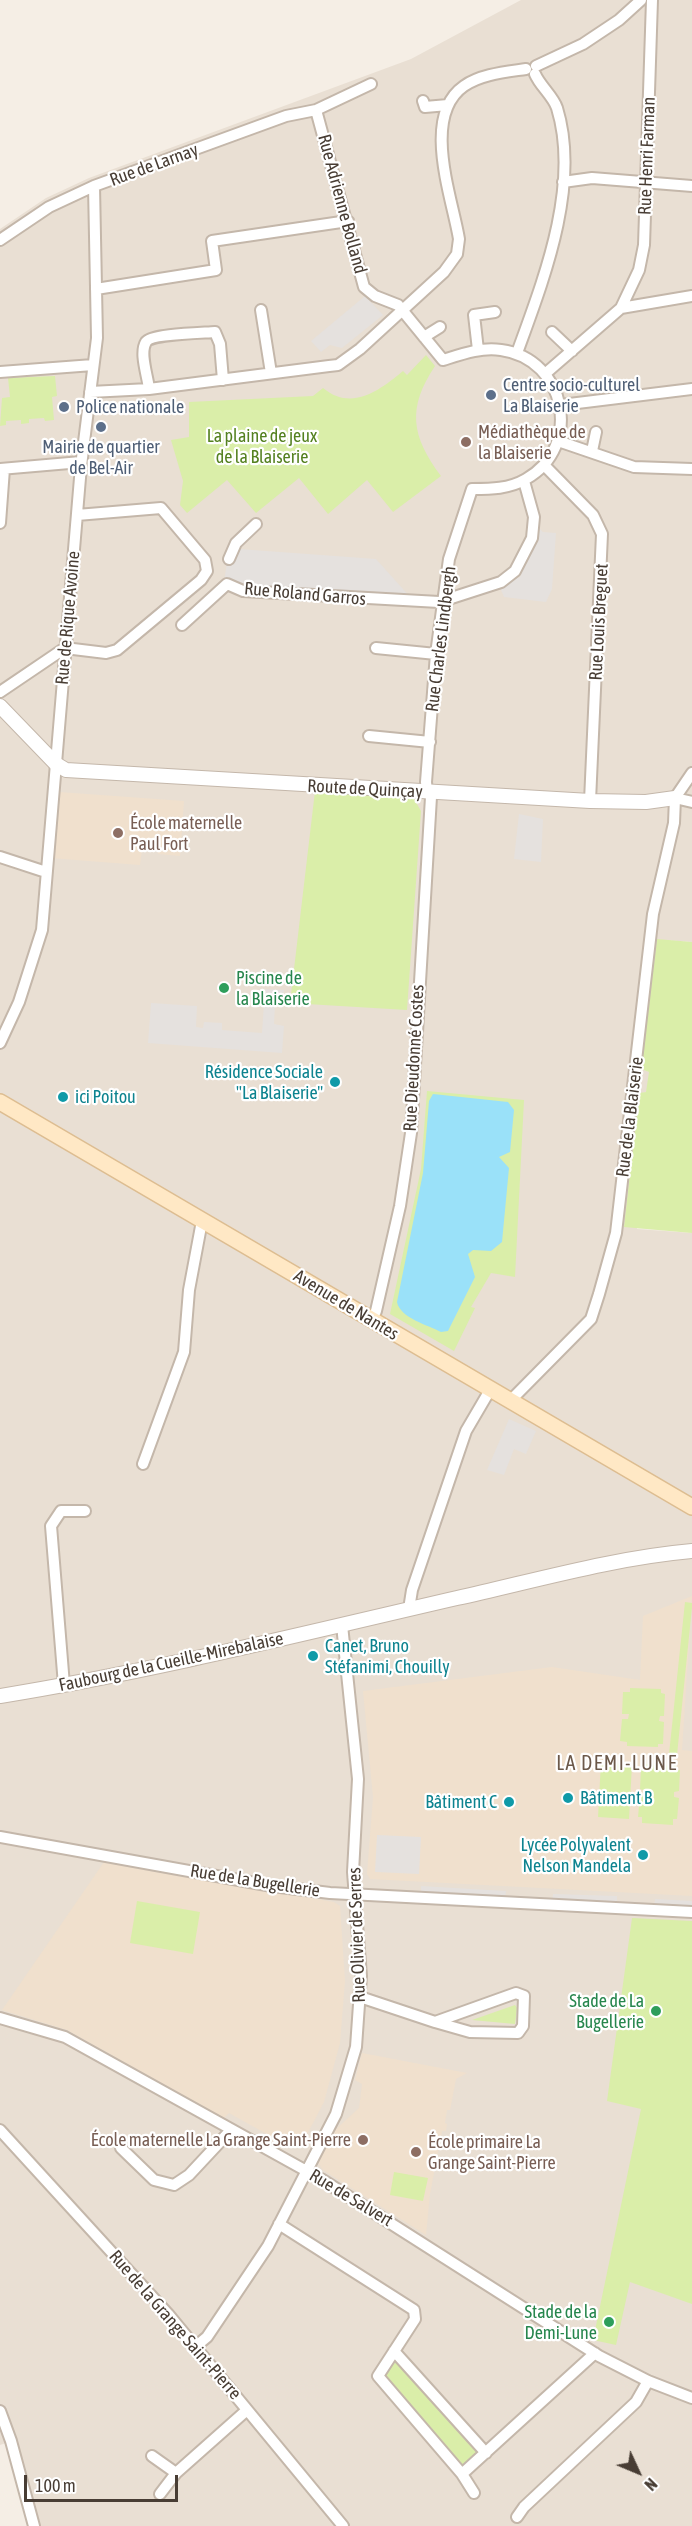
<!DOCTYPE html>
<html>
<head>
<meta charset="utf-8">
<style>
	body { margin:0 }
	#map { position:relative; width:692px; height:2526px; overflow:hidden; background:#f5eee5; font-family:"Asap Condensed",sans-serif }
	canvas { display:block }
	.north { position:absolute; left:608px; top:2442px; width:60px; height:60px; -webkit-text-stroke:4px #fff; paint-order:stroke; rotate:134deg; font-size:16px; font-weight:700; line-height:24px; text-align:center; color:#483d34 }
	.north::after { content:''; display:block; margin:auto; width:21px; height:27px; background:#483d34; clip-path:polygon(50% 0,100% 100%,50% 72%,0 100%) }
	.scale { position:absolute; left:24px; top:2475px; width:154px; height:27px; box-sizing:border-box; border:3px solid #483d34; border-top:0; padding-left:8px; font-size:18px; line-height:21px; white-space:nowrap; color:#483d34; -webkit-text-stroke:4px #fff; paint-order:stroke }
</style>
</head>
<body>
<div id="map">
<canvas width="692" height="2526"></canvas>
<div class="north">N</div>
<div class="scale">100 m</div>
</div>
<script>
const context = document.querySelector('canvas').getContext('2d');
context.lineJoin = 'round';
function fillPath(path, color) {
  context.fillStyle = color;
  context.fill(path, 'evenodd');
}
function trace(path, color, width, dash) {
  context.strokeStyle = color;
  context.lineWidth = width;
  context.lineCap = dash ? 'butt' : 'round';
  context.setLineDash(dash || []);
  context.stroke(path);
}
function write(font, color, halo, rows, align = 'center') {
  context.font = font + ' "Asap Condensed",sans-serif';
  context.lineWidth = 4.5;
  context.setLineDash([]);
  context.textBaseline = 'middle';
  context.strokeStyle = halo;
  context.fillStyle = color;
  for (const [text, x, y, turn = 0] of rows) {
    context.save();
    context.translate(x, y);
    context.rotate((+turn || 0) * Math.PI / 180);
    context.textAlign = isNaN(turn) ? turn : align;
    if (halo) context.strokeText(text, 0, 0);
    context.fillText(text, 0, 0);
    context.restore();
  }
}
fillPath(new Path2D(`
	M521 0H692V942L663 940 642 1069 649 1072 650 1083 646 1092 639 1094 632 1164 637 1229 692 1233V2526H28L6 2443 0 2445V229L46 198 89 178 411 59Z`), '#e9dfd3');
fillPath(new Path2D(`
	M59 792 184 801 180 856 158 854V843L143 842 140 865 50 858Z
	M692 1596 682 1750 692 1751V1896L370 1879 367 1874 373 1797 363 1691 552 1667 640 1680 643 1616Z
	M104 1862 334 1902 340 1906 345 1981 340 2043 324 2102 302 2144 290 2147 229 2113 224 2118 67 2030 2 2010Z
	M362 2053 467 2073 456 2079 450 2110H447L445 2123 447 2124 446 2131H442L430 2194 426 2235 323 2170 318 2163 335 2130 359 2108 362 2084 355 2080Z`), '#f0e0cd');
fillPath(new Path2D(`
	M426 355 435 366C407 408 411 436 441 476L393 512 367 480 328 514 299 478 256 513 227 480 187 513 180 505 183 481 171 440 189 437V402L313 396 323 388C352 412 380 390 403 371L407 375Z
	M55 376 57 396 52 397 54 420 45 421 44 418 29 419V423L21 424V420L6 421V425L0 426 2 398 10 397 8 378Z
	M315 791 414 799 421 811 407 1010 290 1003Z
	M657 939 692 942V1233L624 1227 639 1093 646 1092 649 1072 641 1069Z
	M427 1091 524 1100 515 1277 491 1273 471 1307 475 1308 454 1351 390 1314 421 1169Z
	M685 1602 692 1603V1607L677 1755 669 1754Z
	M630 1688 661 1689V1693L665 1694 664 1716H660L659 1721 664 1722 663 1744H658V1747L627 1746V1742L620 1741 622 1719H628L629 1714H622L623 1692H630Z
	M601 1762 632 1765 629 1819 598 1817Z
	M645 1764 676 1766V1770H680L679 1791 674 1792V1797L679 1798 677 1819H673V1825L642 1823V1817H638L640 1795H643V1790L640 1789 641 1768H644Z
	M137 1901 200 1912 193 1954 130 1943Z
	M632 1918 692 1921V2304L630 2282 616 2345 593 2340 641 2109 607 2101Z
	M515 2005 517 2008 515 2024 472 2020Z
	M394 2172 428 2178 423 2201 390 2195Z
	M398 2360 481 2451 461 2469 380 2377Z`), '#daeea9');
fillPath(new Path2D(`
	M365 296 383 315 342 348 330 345 321 352 311 341Z
	M537 526 543 532 556 533 552 589 546 602 504 597 499 585 520 577Z
	M239 549 376 559 412 599 239 587 224 582 228 556Z
	M519 814 543 819 541 862 514 859Z
	M265 989 284 990 283 1004H275L274 1024 284 1026 282 1053 148 1043 151 1003 197 1006 196 1027 203 1028 204 1022 222 1023V1030L262 1033Z
	M509 1419 536 1431 526 1454 514 1449 504 1475 487 1470Z
	M377 1835 421 1837 419 1874 375 1872Z
	M421 1886 506 1891 505 1899 421 1893Z
	M553 1894 617 1896V1904L552 1902Z
	M655 1899 692 1901V1909L654 1906Z`), '#e5e1de');
fillPath(new Path2D(`
	M433 1094 508 1102 514 1110 510 1152 499 1157 509 1168 502 1242 491 1251 473 1250 468 1254 475 1277 448 1331 441 1332C428 1325 400 1318 397 1302L423 1173 429 1101Z`), '#9ae1f9');
const minor = new Path2D(`
	M536 66 583 44 619 20 641 0
	M423 101 425 107 448 105
	M316 110 364 287 375 296 398 305 443 360C462 354 481 347 501 350 567 359 583 447 526 479 509 489 491 489 472 489L449 559 436 654 426 782 427 792 431 797 411 1133 400 1206 376 1311 371 1321
	M563 182 592 178 692 186
	M0 240 49 207 94 186 286 116 316 110 371 84
	M96 289 216 270 212 241 348 221
	M621 308 639 270 644 245 652 0
	M261 310 271 373
	M552 332 572 351
	M424 337 440 327
	M478 350 474 315 495 312
	M517 353C543 281 581 186 557 108 553 96 540 86 535 74
	M0 372 93 365
	M546 373 621 308 692 296
	M149 389C148 377 139 353 146 342 150 334 203 333 215 332L220 344 223 380
	M90 392 149 389 329 366 338 365 360 349 444 272 457 254 459 239C452 197 421 116 464 86 481 74 506 72 526 69
	M561 405 692 389
	M558 441 634 467 692 469
	M592 451 596 432
	M544 465 593 515 602 534 590 801
	M0 469 81 462
	M0 523 4 469
	M229 559 236 543 256 524
	M182 625 227 584 243 591 439 602 501 582 515 571 532 538 534 517 524 481
	M65 648 106 653 117 650 201 580 207 571 205 560 161 508 77 515
	M376 648 436 654
	M0 692 65 648
	M369 736 430 742
	M675 798 692 802
	M0 857 46 872
	M0 1043 19 1002 42 930 81 466 97 338 94 186
	M510 1401 591 1319 599 1294 616 1233 653 914 674 823 675 798 692 773
	M143 1464 184 1352 189 1290 202 1221
	M409 1609 412 1590 466 1431 490 1390
	M64 1685 51 1526 61 1511H85
	M0 1837 272 1886 330 1893 692 1912
	M360 1997 435 2022 516 1993 524 1996 523 2026 518 2033 470 2032 435 2022
	M0 2018 65 2037 321 2179 599 2356 648 2381 692 2398
	M0 2130 168 2314 343 2526
	M121 2148 154 2180 174 2185 189 2175 231 2130
	M279 2224 414 2310 415 2319 378 2376 462 2474
	M195 2347 207 2337 268 2246 336 2114 356 2047 361 1976 353 1872 358 1779 342 1625
	M394 2351 486 2453
	M0 2411 11 2441 34 2526
	M152 2456 176 2473
	M474 2493 462 2474 595 2353
	M160 2494 176 2473 247 2410
	M517 2517 524 2507 636 2402 648 2381`);
const tertiary = new Path2D(`
	M0 706 56 764 66 770 590 801 646 802 675 798
	M0 1696C154 1671 305 1633 457 1598 534 1581 613 1558 692 1551`);
const secondary = new Path2D(`
	M0 1102 692 1507`);
trace(minor, '#c4b7aa', 14);
trace(tertiary, '#c4b7aa', 16);
trace(secondary, '#ddbd91', 18);
trace(minor, '#fff', 10);
trace(tertiary, '#fff', 14);
trace(secondary, '#ffe8c5', 15);
for (const [x, y, r, color] of [
	[491,395,6,"#5c6f8a"],
	[64,407,6,"#5c6f8a"],
	[101,427,6,"#5c6f8a"],
	[466,442,6,"#8d6e63"],
	[118,833,6,"#8d6e63"],
	[224,988,6,"#2e9e5b"],
	[335,1082,6,"#0f9aa8"],
	[63,1097,6,"#0f9aa8"],
	[313,1656,6,"#0f9aa8"],
	[568,1798,6,"#0f9aa8"],
	[509,1802,6,"#0f9aa8"],
	[643,1855,6,"#0f9aa8"],
	[656,2011,6,"#2e9e5b"],
	[363,2140,6,"#8d6e63"],
	[416,2152,6,"#8d6e63"],
	[609,2322,6,"#2e9e5b"]
]) {
  const dot = new Path2D();
  dot.arc(x, y, r, 0, 2 * Math.PI);
  context.fillStyle = color;
  context.fill(dot);
  trace(dot, '#fff', 2);
}
write('18px', '#483d34', '#fff', [
	["Rue Henri Farman",647,156,-88],
	["Rue de Larnay",154,165,-20],
	["Rue Adrienne Bolland",342,204,75],
	["Rue Roland Garros",305,594,5],
	["Rue de Rique Avoine",68,618,-85],
	["Rue Louis Breguet",599,622,-87],
	["Rue Charles Lindbergh",441,639,-83],
	["Route de Quinçay",365,789,3],
	["Rue Dieudonné Costes",414,1058,-87],
	["Rue de la Blaiserie",630,1117,-83],
	["Avenue de Nantes",346,1305,31],
	["Faubourg de la Cueille-Mirebalaise",171,1662,-12],
	["Rue de la Bugellerie",255,1881,9],
	["Rue Olivier de Serres",357,1935,-92],
	["Rue de Salvert",351,2198,31],
	["Rue de la Grange Saint-Pierre",175,2325,49]
]);
write('18px', '#4e5e75', '#fff', [
	["Centre socio-culturel",503,385],
	["La Blaiserie",503,406],
	["Police nationale",76,407],
	["Mairie de quartier",101,447,"center"],
	["de Bel-Air",101,468,"center"]
], 'left');
write('18px', '#785e54', '#fff', [
	["Médiathèque de",478,432],
	["la Blaiserie",478,453],
	["École maternelle",130,823],
	["Paul Fort",130,844],
	["École maternelle La Grange Saint-Pierre",351,2140,"right"],
	["École primaire La",428,2142],
	["Grange Saint-Pierre",428,2163]
], 'left');
write('18px', '#548120', '#fff', [
	["La plaine de jeux",262,436],
	["de la Blaiserie",262,457]
]);
write('18px', '#27864d', '#fff', [
	["Piscine de",236,978,"left"],
	["la Blaiserie",236,999,"left"],
	["Stade de La",644,2001],
	["Bugellerie",644,2022],
	["Stade de la",597,2312],
	["Demi-Lune",597,2333]
], 'right');
write('18px', '#0d838f', '#fff', [
	["Résidence Sociale",323,1072],
	["\"La Blaiserie\"",323,1093],
	["ici Poitou",75,1097,"left"],
	["Canet, Bruno",325,1646,"left"],
	["Stéfanimi, Chouilly",325,1667,"left"],
	["Bâtiment B",580,1798,"left"],
	["Bâtiment C",497,1802],
	["Lycée Polyvalent",631,1845],
	["Nelson Mandela",631,1866]
], 'right');
context.letterSpacing = '1.5px';
write('20px', '#6c594a', '#fff', [
	["LA DEMI-LUNE",617,1764]
]);
context.letterSpacing = '0px';
</script>
</body>
</html>
